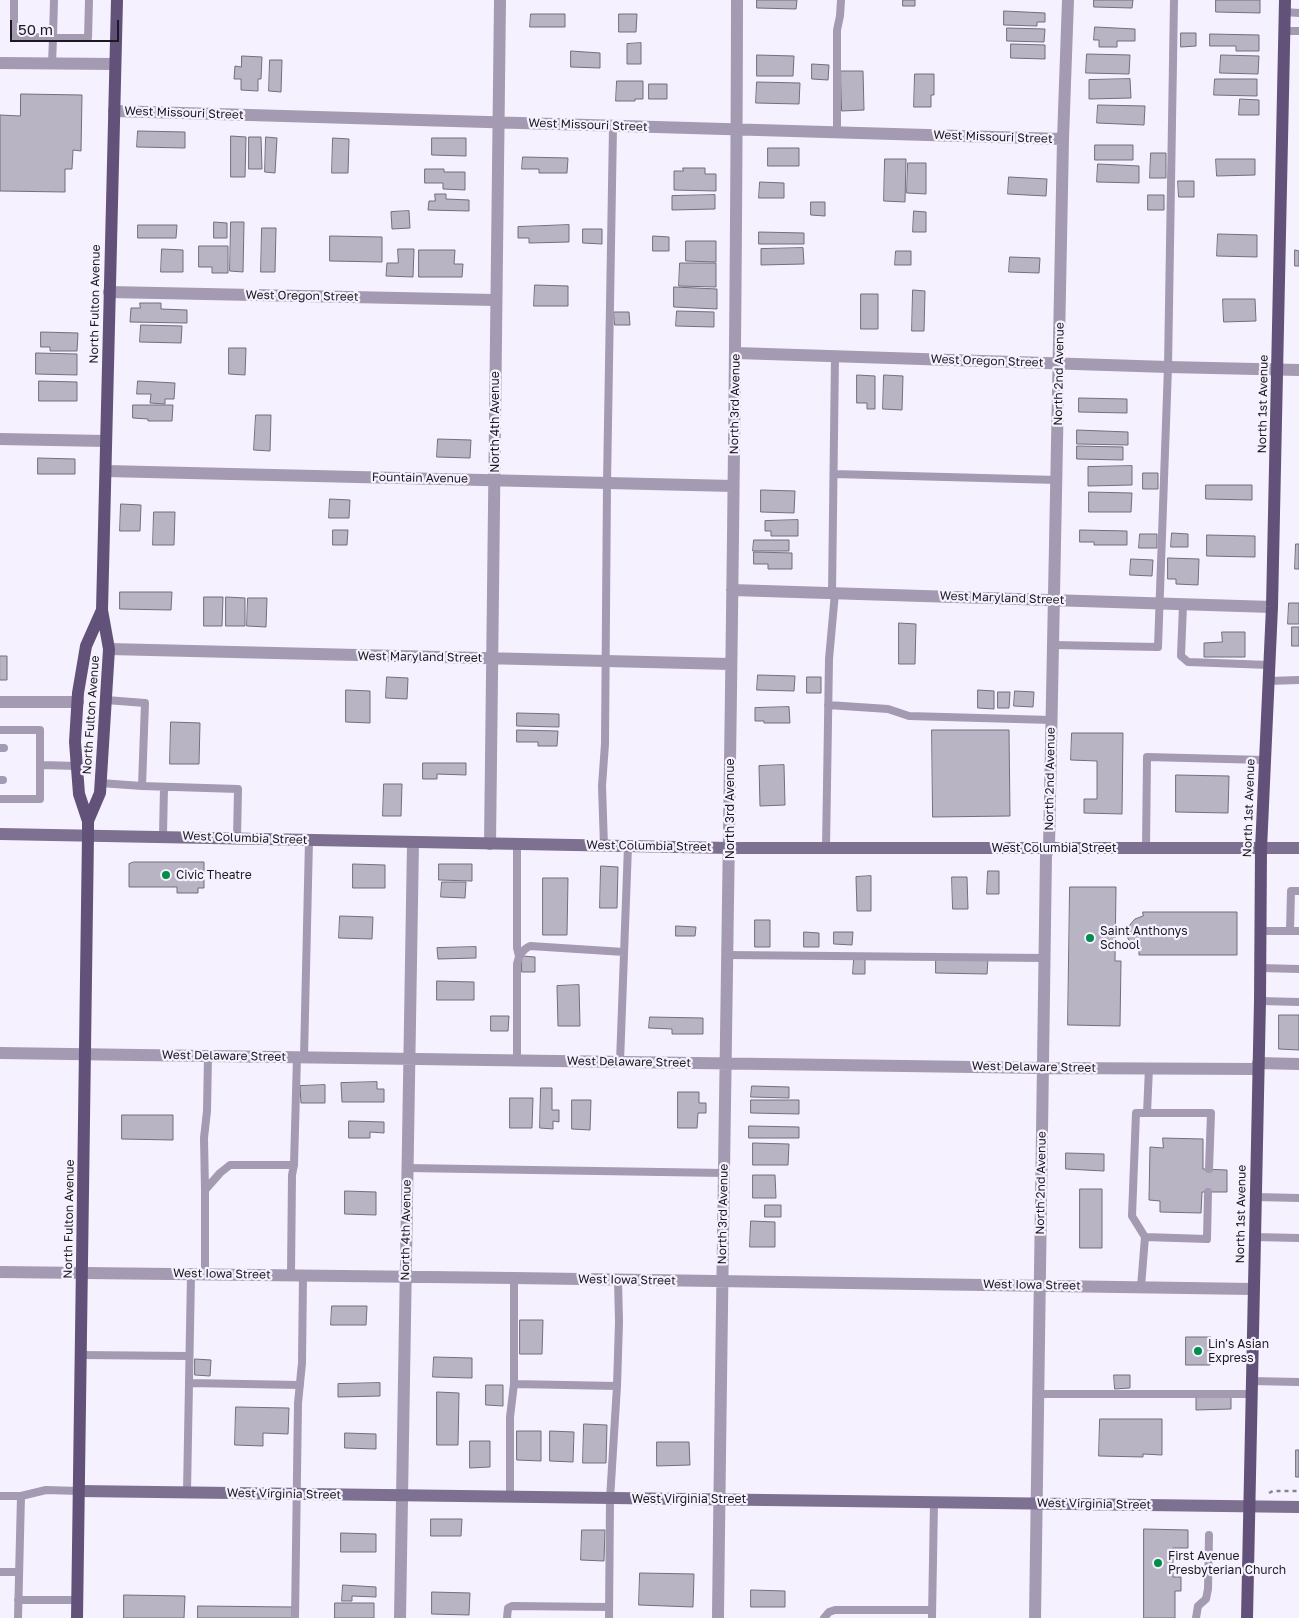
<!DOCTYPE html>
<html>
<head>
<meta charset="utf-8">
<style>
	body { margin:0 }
	#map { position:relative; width:1299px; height:1618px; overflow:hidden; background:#f6f1fe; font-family:"Golos Text",sans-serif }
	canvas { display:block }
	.scale { position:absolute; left:10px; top:20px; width:109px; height:22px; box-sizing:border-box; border:2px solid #1c1a20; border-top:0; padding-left:6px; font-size:15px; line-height:18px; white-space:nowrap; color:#1c1a20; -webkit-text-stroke:4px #f6f1fe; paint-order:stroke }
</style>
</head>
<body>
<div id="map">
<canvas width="1299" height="1618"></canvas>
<div class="scale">50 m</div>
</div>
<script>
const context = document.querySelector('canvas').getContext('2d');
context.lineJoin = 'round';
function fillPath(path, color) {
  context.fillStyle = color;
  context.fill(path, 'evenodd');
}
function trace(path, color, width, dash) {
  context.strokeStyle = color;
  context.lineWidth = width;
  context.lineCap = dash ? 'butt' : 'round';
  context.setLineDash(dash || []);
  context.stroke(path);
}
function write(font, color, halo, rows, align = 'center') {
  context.font = font + ' "Golos Text",sans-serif';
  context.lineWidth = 4.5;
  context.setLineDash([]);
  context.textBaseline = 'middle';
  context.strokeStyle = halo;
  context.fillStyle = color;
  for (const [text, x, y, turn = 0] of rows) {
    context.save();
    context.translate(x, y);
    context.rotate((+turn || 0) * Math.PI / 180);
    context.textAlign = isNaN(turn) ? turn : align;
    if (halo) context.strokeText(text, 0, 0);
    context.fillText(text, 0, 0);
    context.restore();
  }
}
const building = new Path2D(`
	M757 0H797L796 9 757 8Z
	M903 0H915V6H903Z
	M1094 0H1133L1132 8 1094 7Z
	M1216 0H1260V13L1216 12Z
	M1004 11 1045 13V22H1037V26L1004 25Z
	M531 14H565V27H530Z
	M619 14H637L636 32H619Z
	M1095 27 1135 29V41H1117V47H1099V40H1094Z
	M1007 28 1045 29 1044 42 1007 41Z
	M1181 33H1196V46L1181 47Z
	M1210 34 1259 35V51H1236V46H1210Z
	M641 43V64H627V44Z
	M1011 44 1045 45V59L1011 58Z
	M571 51 600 53V68L571 67Z
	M1087 54 1130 55 1129 74 1086 73Z
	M757 55 794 56 793 76H757Z
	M1221 55 1259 56 1258 74 1220 73Z
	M242 56 262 57 261 79H258V91L241 90V79H234L235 66 241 67Z
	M270 60H282L281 92 269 91Z
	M812 64 829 65 828 80 812 79Z
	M841 71H863L864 110 842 111Z
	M915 74H934V95H931V107H914Z
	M1130 79 1131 98 1089 99V80Z
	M1215 79H1257V96L1214 95Z
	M617 81H643V99H635V101H616Z
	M757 82 800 83 799 104 756 103Z
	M649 84H667V99H649Z
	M21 94 82 95 81 151 73 150 72 169H65V192L0 191V115L20 116Z
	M1240 99 1259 100V115H1239Z
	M1098 105 1145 106 1144 125 1097 123Z
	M138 131 185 132V148L137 147Z
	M231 136 246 137 245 177H231Z
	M249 137H261L262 169H249Z
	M266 137 277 138 275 173 265 172Z
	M333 138 349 139 348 173H332Z
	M432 138H466V156L432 155Z
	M1095 145H1133V160H1095Z
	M768 148H799V166H768Z
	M1151 153H1166V178H1150Z
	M523 157 568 158 567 173H539V169H522Z
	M885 159H906L905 202 884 201Z
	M1216 159H1255V175L1217 176Z
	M908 163H926V194L907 193Z
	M1098 164 1139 166V183L1097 182Z
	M683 168H705V174H716V191L674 190V171H683Z
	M425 169H444V172H465V190L443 189V183H425Z
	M1009 177 1047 179 1046 196 1008 194Z
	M1178 181H1194V197H1179Z
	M760 182 784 183V198H759Z
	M435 194H446V199L469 200V211L428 210 429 201H435Z
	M715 195V209L672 210V196Z
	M1148 195H1164V210H1148Z
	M811 202H825V216L811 215Z
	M409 211 410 228 392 229 391 212Z
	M914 211 926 212V232H913Z
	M214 222 227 223V238H214Z
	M231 222H244L243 272 230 271Z
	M138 225H177L176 238H138Z
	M569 225V242L529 243V238H518V227Z
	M262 228H276L275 272H261Z
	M583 229H602V244L583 243Z
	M759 232 804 233V244H759Z
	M1218 234 1257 235V257L1217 256Z
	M330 236 382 237V262L330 261Z
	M653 236 669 237V251H653Z
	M686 241H716V262L686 261Z
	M199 246H228V273H212V267H199Z
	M803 248 804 264 761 265V249Z
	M162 249 183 250V272H161Z
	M398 249H414L413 277 386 276 387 263H398Z
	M419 250H455L454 264H463L462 277H419Z
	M1295 250 1299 251V266H1295Z
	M896 251H911V265H895Z
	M1010 257 1040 258 1039 273 1009 272Z
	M680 263H716V287L679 286Z
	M535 285 568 286V306H534Z
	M674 287 717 289V309L674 307Z
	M913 290 925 291 924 331H912Z
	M861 294H878V329H861Z
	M1223 299H1255L1256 321 1224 322Z
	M140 303H161V309L187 310V323L130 322 131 308H140Z
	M677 311 714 312V327L676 326Z
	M614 312H629L630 325H615Z
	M141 325 182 326 181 343 140 342Z
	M41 332 78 333 77 351H50V347H41Z
	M229 348H246L245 375 229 374Z
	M36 353 77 354V375L36 374Z
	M857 375 875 376V409H867V403H857Z
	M884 375 903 376 902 410 883 409Z
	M39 381 77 382V401H39Z
	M138 381 175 383 174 399H165V404L150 403 151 394H137Z
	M1079 398 1127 399V413L1079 412Z
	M133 405H173L172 421H148V419L133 418Z
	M256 415H271L270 451 254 450Z
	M1077 430 1128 432V445L1077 444Z
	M438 439 471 440 470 458 437 457Z
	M1077 446 1123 447V460L1077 459Z
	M38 458 75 459V474H38Z
	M1132 466V485L1088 486V467Z
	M1143 473H1158V489H1143Z
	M1206 485H1252V500L1206 499Z
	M761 490 795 491 794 513 761 512Z
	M1089 492 1132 493 1131 512H1089Z
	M330 499 350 500 349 518H329Z
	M121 504 141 505 140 531H120Z
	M154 512H175L174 545H153Z
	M798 520V536H771V531H765V521Z
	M333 530H348L347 545H333Z
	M1080 530 1127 531V545H1094V542H1080Z
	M1172 533 1188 534V547H1171Z
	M1140 534H1157V548H1139Z
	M1207 535 1255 536V557L1207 556Z
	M754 540H789V551H753Z
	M1296 544H1299V569H1295Z
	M754 552 792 553V569H768V564H754Z
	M1168 558 1199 559 1198 585 1176 584V579H1168Z
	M1131 559 1153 560 1152 576 1130 575Z
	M120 592H172L171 610 120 609Z
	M204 597H223L222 626H204Z
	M226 597 245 598V626H226Z
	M248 598H267L266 627 247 626Z
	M1289 603H1299V624H1288Z
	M899 623 916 624 915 664H899Z
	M1292 627H1299V646H1292Z
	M1222 632H1245V657H1204V643L1222 642Z
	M0 656H7V680H0Z
	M758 675 795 676 794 691 757 690Z
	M387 677 408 678 407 699 386 698Z
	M807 677H821V693H807Z
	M346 690 370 691V723L346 722Z
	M978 690 994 691V709L978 708Z
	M1015 691 1034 692 1033 707 1014 706Z
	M998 692H1010L1009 708H998Z
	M789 707 790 723H764V721H755V708Z
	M517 713 559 714V727L517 726Z
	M171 722 200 723 199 764H170Z
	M517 730 558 731 557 746H538V742H517Z
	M932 730H1009L1010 816 933 817Z
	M1072 733H1123L1122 814 1084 813V799H1097V761L1071 760Z
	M423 763H466V775L437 774V779H423Z
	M784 765 785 805 760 806 759 766Z
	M1176 775 1229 776 1228 813 1176 812Z
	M384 784H402L401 816H383Z
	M134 862H204V888H198V893H177V887H129V864Z
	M353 864 385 865V888H353Z
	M439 864H472V881L439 880Z
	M601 866 618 867 617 908H600Z
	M988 871H999V894H987Z
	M871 876V911H857L856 877Z
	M952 877H967L968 909H953Z
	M543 878H568L567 935H543Z
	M442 882H466L465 898 441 897Z
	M1070 887H1116L1115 961H1121L1120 1026 1068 1025Z
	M1143 912H1237V955H1139V949L1128 939V927L1135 919 1143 916Z
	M340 916 373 917 372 939 339 938Z
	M755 920H770V947H755Z
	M676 926 696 927 695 936H676Z
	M804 932 819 933V947H804Z
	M834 932H853L852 945 834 944Z
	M476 947V958L438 959 437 948Z
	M522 956 535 957V972H522Z
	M936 958 988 959 987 974 936 973Z
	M854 959H865V974H853Z
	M437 981 474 982V1000H437Z
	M579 985 580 1026H558L557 986Z
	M1279 1015H1299V1050L1279 1049Z
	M491 1016H509L508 1031H491Z
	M650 1017 703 1018V1034H672V1029L649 1028Z
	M377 1082V1089H384V1102H342L341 1083Z
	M325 1085V1103H301L300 1086Z
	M752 1086 789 1087V1098L751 1097Z
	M541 1088H552V1110H559V1122L553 1121V1129L540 1128Z
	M678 1092H699V1103H706V1113H698L697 1128H678Z
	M510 1098H533L532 1128H510Z
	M572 1100H591L590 1130 572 1129Z
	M751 1100H799V1114L751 1113Z
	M122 1115H173V1140L122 1139Z
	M349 1121 384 1122V1133L370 1132V1138H349Z
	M749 1126 799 1127V1138H749Z
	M1163 1138 1203 1139V1169L1227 1170V1192H1202L1201 1213 1160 1212V1201L1149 1200 1150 1147 1163 1148Z
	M753 1143 789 1144 788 1165H753Z
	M1066 1153 1104 1154V1171L1066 1169Z
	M753 1175H775L776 1198H753Z
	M1080 1189H1102V1248H1080Z
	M345 1191 376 1192V1215L345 1214Z
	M765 1205H781V1217H765Z
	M751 1221 775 1222V1247H750Z
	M332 1306H367L366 1325H331Z
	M520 1320H543L542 1354H520Z
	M1186 1337H1211L1210 1365H1186Z
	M434 1357 472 1358V1378L433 1377Z
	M195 1359 211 1360 210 1376 195 1375Z
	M1114 1375H1130V1388L1115 1389Z
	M380 1383V1396L338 1397V1384Z
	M486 1385H503V1406L486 1405Z
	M437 1392 459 1393 458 1445H437Z
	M1231 1397V1409L1196 1410V1398Z
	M236 1407 289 1408 288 1434 263 1433V1446L235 1445Z
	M1100 1419H1162V1455L1143 1454V1457L1099 1456Z
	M584 1424 607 1425 606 1463H583Z
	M517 1431H541V1461L517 1460Z
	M550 1431 574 1432 573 1462 550 1461Z
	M345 1433 376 1434V1449L345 1448Z
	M470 1441H490V1467L470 1468Z
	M657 1442H689L690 1465 657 1466Z
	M1296 1450H1299V1477H1296Z
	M431 1519H462L461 1536H431Z
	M1144 1529 1188 1530V1548H1173V1577H1181V1591H1175V1618H1144Z
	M582 1530H605L604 1561 581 1560Z
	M341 1533 376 1534V1552H341Z
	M640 1573 694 1574 693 1607 639 1605Z
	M343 1585 376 1587V1597L352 1596V1601H342Z
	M751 1590 785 1591V1607H751Z
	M432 1592 470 1593 469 1615 432 1614Z
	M124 1595 185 1596 184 1618H124Z
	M335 1603H374V1618H335Z
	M198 1606 292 1607V1618H198Z`);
fillPath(building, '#b9b4c3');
trace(building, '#736e7c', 1);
trace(new Path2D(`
	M1269 1493 1273 1491H1299`), '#89858f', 2.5, [4, 4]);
trace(new Path2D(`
	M14 0V36L53 38 52 64
	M54 0 53 38H88L89 0
	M1285 12 1299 13
	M1285 31H1299
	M837 133V30L840 16 841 0
	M834 474 1057 480
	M832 593 835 356
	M1183 605 1181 656 1188 662 1269 665
	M1053 645 1158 647 1168 367 1174 0
	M1268 681 1299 680
	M106 700 145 703 142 786 238 789 237 838
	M828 705 888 709 909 716 1051 720
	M0 730H40V799H0
	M0 748H4
	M41 765 77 766
	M0 780H3
	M100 783 142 786
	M163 836 164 787
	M517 844V948L519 956
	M604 846 602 786 605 744 607 483 613 126
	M826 848 829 659 835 593
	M1146 849 1147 757 1265 760
	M1261 931H1299
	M1290 931 1291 891H1299
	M728 955 1044 958
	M1260 968 1299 969
	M1260 1001 1299 1002
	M304 1057 309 840
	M517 1060V964C519 955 522 950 530 946L624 952
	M620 1062 628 846
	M1147 1113 1149 1068
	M407 1168 724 1173
	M205 1190 204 1138 207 1111 208 1056
	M1255 1197 1299 1198
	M1145 1237 1207 1239 1208 1192
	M1254 1237 1299 1238
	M205 1274V1190L220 1173 230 1165H294
	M291 1275 292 1175 294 1165 297 1057
	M1141 1287 1145 1237 1132 1216 1136 1113H1211L1209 1169
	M80 1355 189 1356
	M1251 1381 1299 1382
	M189 1383 300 1385
	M514 1384 617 1386
	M1038 1394H1251
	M187 1492 191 1274
	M0 1496H21
	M510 1496V1417L514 1384V1278
	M0 1572H19
	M18 1600H77
	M18 1618 21 1496 46 1490 79 1491
	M295 1618 298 1403 302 1363 303 1276
	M507 1618 508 1608 512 1606 609 1607
	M609 1618 610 1499 617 1386 619 1322 618 1279
	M824 1618 829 1612 835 1610H931
	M932 1618 934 1502
	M1196 1618 1198 1606 1206 1599 1208 1589 1209 1535`), '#a49ab2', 8);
trace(new Path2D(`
	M0 63 115 64
	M114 111 1063 139
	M109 292 495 300
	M736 353 1168 367 1299 370
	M0 439 106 441
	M106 471 733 486
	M732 590 1272 607
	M109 649 730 664
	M0 702H78
	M490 844 500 0
	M0 1053 1043 1068 1258 1069
	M1258 1063 1299 1064
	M0 1272 514 1278 1253 1289
	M400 1618 413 843
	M718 1618C724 1079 736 539 737 0
	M1035 1618 1046 855 1049 848 1063 139 1068 0`), '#a49ab2', 12);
trace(new Path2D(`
	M0 834 730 848H1299
	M79 1491 1299 1507`), '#7d7091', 12);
trace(new Path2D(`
	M88 821 79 794 75 742 78 693 86 646 102 610
	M77 1618 88 835V821L100 793 109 649 102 610 117 0
	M1247 1618 1260 1001 1261 849 1272 607 1285 0`), '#625279', 12);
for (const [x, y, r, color] of [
	[166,875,5,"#038d4b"],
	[1090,938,5,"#038d4b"],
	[1198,1351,5,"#038d4b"],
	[1158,1563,5,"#038d4b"]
]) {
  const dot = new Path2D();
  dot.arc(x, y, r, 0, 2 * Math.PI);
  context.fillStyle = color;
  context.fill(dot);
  trace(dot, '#f6f1fe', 2);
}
write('12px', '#1c1a20', '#f6f1fe', [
	["West Missouri Street",184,113,2],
	["West Missouri Street",588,125,2],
	["West Missouri Street",993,137,2],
	["West Oregon Street",302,296,1],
	["North Fulton Avenue",95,304,-89],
	["West Oregon Street",987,361,2],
	["North 2nd Avenue",1059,374,-89],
	["North 3rd Avenue",735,404,-89],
	["North 1st Avenue",1263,404,-89],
	["North 4th Avenue",495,422,-90],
	["Fountain Avenue",420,478,1],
	["West Maryland Street",1002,598,2],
	["West Maryland Street",420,657,1],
	["North Fulton Avenue",91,715,-86],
	["North 2nd Avenue",1050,779,-89],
	["North 1st Avenue",1249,808,-88],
	["North 3rd Avenue",730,809,-90],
	["West Columbia Street",245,838,2],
	["West Columbia Street",649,846,1],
	["West Columbia Street",1054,848],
	["West Delaware Street",224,1056,1],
	["West Delaware Street",629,1062,1],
	["West Delaware Street",1034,1067,1],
	["North 2nd Avenue",1041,1183,-89],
	["North 3rd Avenue",723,1214,-89],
	["North 1st Avenue",1241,1214,-89],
	["North Fulton Avenue",69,1219,-89],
	["North 4th Avenue",406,1230,-89],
	["West Iowa Street",222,1274,1],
	["West Iowa Street",627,1280,1],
	["West Iowa Street",1032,1285,1],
	["West Virginia Street",284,1494,1],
	["West Virginia Street",689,1499],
	["West Virginia Street",1094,1504,1]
]);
write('12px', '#1c1a20', '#f6f1fe', [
	["Civic Theatre",176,875],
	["Saint Anthonys",1100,931],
	["School",1100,945],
	["Lin's Asian",1208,1344],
	["Express",1208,1358],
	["First Avenue",1168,1556],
	["Presbyterian Church",1168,1570]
], 'left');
</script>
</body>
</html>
